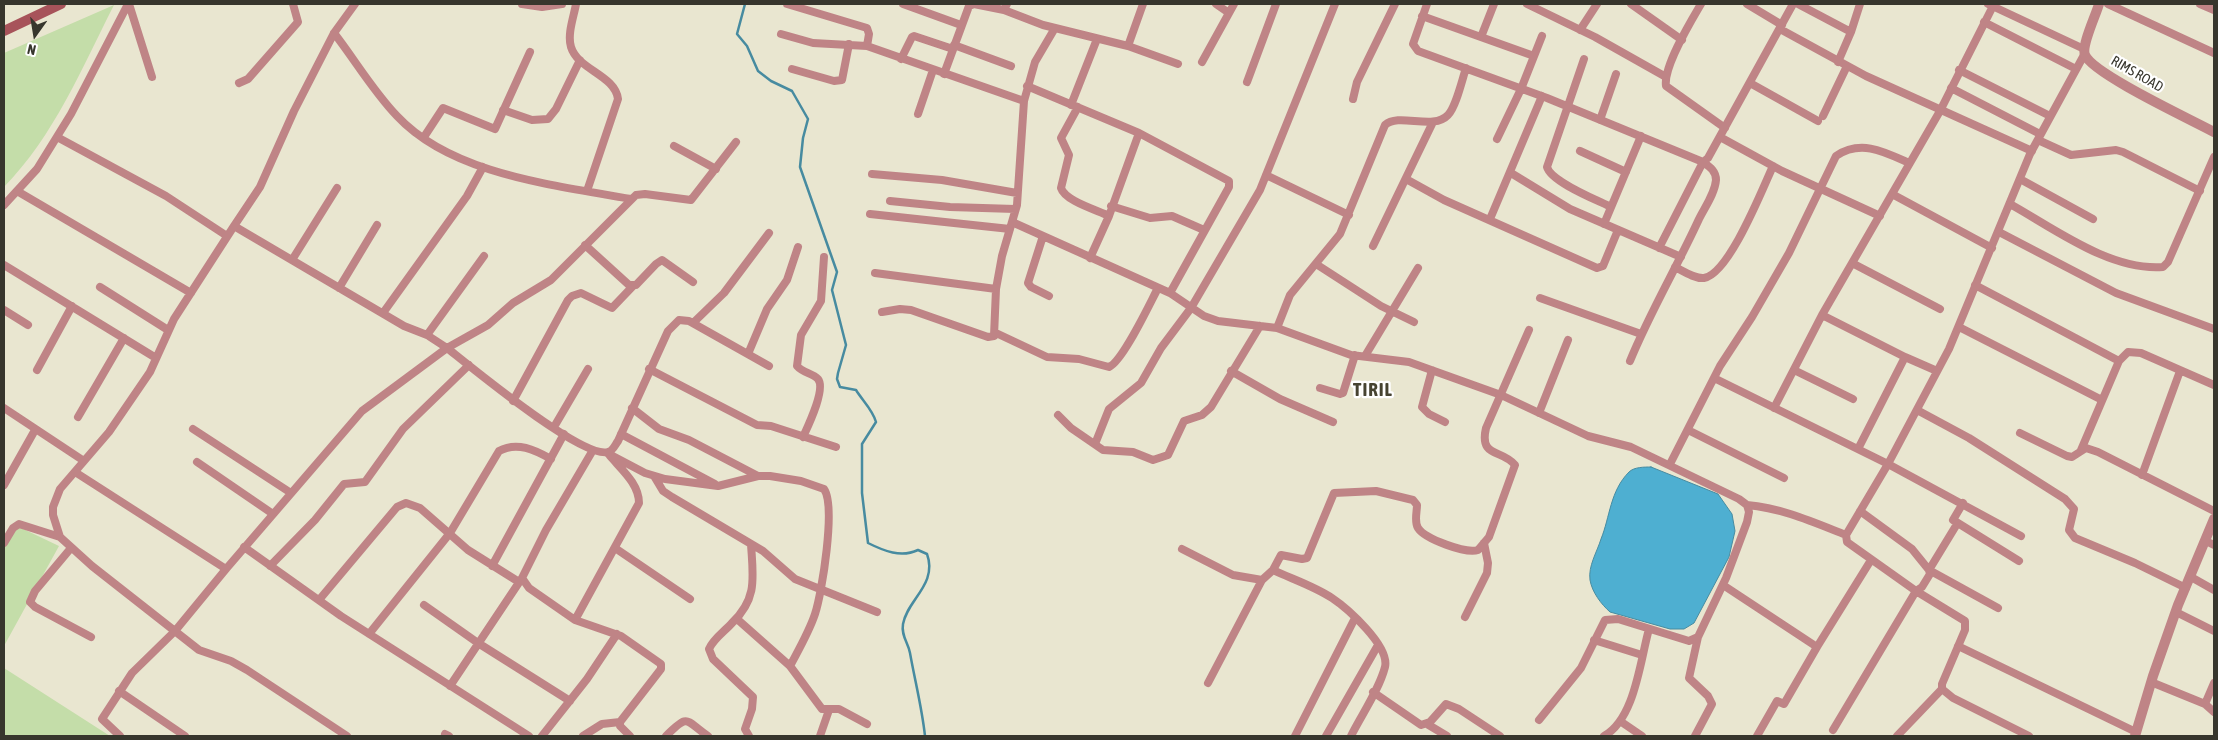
<!DOCTYPE html>
<html>
<head>
<meta charset="utf-8">
<style>
	body { margin:0 }
	#map { position:relative; width:2218px; height:740px; overflow:hidden; background:#e9e6d0; font-family:"Asap Condensed",sans-serif }
	canvas { display:block }
	.frame { position:absolute; inset:0; border:5px solid #37362d; pointer-events:none }
	.north { position:absolute; left:10px; top:10px; width:50px; height:50px; -webkit-text-stroke:4px #fff; paint-order:stroke; rotate:193deg; font-size:14px; font-weight:700; line-height:20px; text-align:center; color:#37362d }
	.north::after { content:''; display:block; margin:auto; width:18px; height:22px; background:#37362d; clip-path:polygon(50% 0,100% 100%,50% 72%,0 100%) }
</style>
</head>
<body>
<div id="map">
<canvas width="2218" height="740"></canvas>
<div class="frame"></div>
<div class="north">N</div>
</div>
<script>
const context = document.querySelector('canvas').getContext('2d');
context.lineJoin = 'round';
function fillPath(path, color) {
  context.fillStyle = color;
  context.fill(path, 'evenodd');
}
function trace(path, color, width, dash) {
  context.strokeStyle = color;
  context.lineWidth = width;
  context.lineCap = dash ? 'butt' : 'round';
  context.setLineDash(dash || []);
  context.stroke(path);
}
function write(font, color, halo, rows, align = 'center') {
  context.font = font + ' "Asap Condensed",sans-serif';
  context.lineWidth = 4.5;
  context.setLineDash([]);
  context.textBaseline = 'middle';
  context.strokeStyle = halo;
  context.fillStyle = color;
  for (const [text, x, y, turn = 0] of rows) {
    context.save();
    context.translate(x, y);
    context.rotate((+turn || 0) * Math.PI / 180);
    context.textAlign = isNaN(turn) ? turn : align;
    if (halo) context.strokeText(text, 0, 0);
    context.fillText(text, 0, 0);
    context.restore();
  }
}
fillPath(new Path2D(`
	M114 5C82 68 54 136 4 187V53Z
	M17 526 59 546 4 646V548Z
	M4 668 110 736H4Z`), '#c4dda9');
const water = new Path2D(`
	M1651 467 1718 494 1732 514 1735 531 1729 557 1694 623 1684 629H1670L1610 612C1601 604 1592 592 1590 580 1588 566 1597 552 1601 539 1610 517 1610 491 1629 472 1634 467 1644 467 1651 467Z`);
fillPath(water, '#4eafd1');
trace(water, '#478ba0', 1);
trace(new Path2D(`
	M745 4 737 34 747 46 758 71 771 81 792 91 808 119 803 138 800 167 837 272 832 290 846 345 838 373 837 379 840 387 856 390C862 400 873 410 876 422L862 444V493L868 543C884 551 901 558 918 550L927 554C938 584 907 600 903 624 901 636 908 642 910 653 915 681 922 708 925 736`), '#478ba0', 2.5);
trace(new Path2D(`
	M129 4 152 77
	M522 4 542 7 562 4
	M576 4C574 16 567 34 571 47 578 70 615 75 618 99L587 191
	M787 4 867 28 869 34 867 46
	M903 4 961 25
	M1216 4 1229 13
	M1427 4 1413 44 1418 51 1547 98 1703 162 1708 158 1793 4
	M1527 4 1595 37 1666 77
	M1631 4 1682 40
	M1701 4C1691 21 1663 67 1666 86L1725 128
	M1747 4 1782 25
	M1798 4 1851 32
	M1988 4 2084 49
	M2108 4 2214 53
	M2200 4 2214 10
	M1004 10 1043 25 1128 46 1143 4
	M1422 16 1534 56
	M1984 22 2076 69
	M1780 29 1866 76 2032 151
	M1580 30 1597 4
	M334 33C355 60 373 91 397 116 452 175 555 185 631 199
	M781 34 813 43 867 46 1024 101
	M1481 37 1494 4
	M954 45 1011 66
	M1128 46 1178 64
	M901 59 912 37 914 36 953 49
	M1584 59 1547 167C1551 182 1597 200 1611 207
	M1202 62 1234 4
	M1838 62 1851 32 1860 4
	M792 69 834 81 842 80 849 44
	M1959 70 2050 116
	M944 74 969 6 974 4 1004 10 1007 4
	M1247 82 1276 4
	M239 83 248 79 298 22 293 4
	M1750 83 1818 121
	M1027 86 1139 133 1229 181V187L1170 293
	M1951 88 2040 134
	M1353 99 1357 82 1395 4
	M1071 105 1097 39
	M1078 107 1061 138 1069 155 1061 188C1065 201 1097 210 1109 216
	M503 110 532 120 548 119 556 109 580 60
	M918 114 933 70
	M1823 116 1847 66
	M1600 120 1616 74
	M57 137 166 196 227 236
	M424 137 443 108 495 129 530 52
	M1720 137 1782 171 1880 216
	M1497 139 1521 89 1542 36
	M2038 140 2071 155 2116 150 2123 152 2200 191
	M736 142 691 200 645 194 636 195 551 280 513 303 488 325 447 348C471 367 582 459 608 452 613 451 615 445 618 441L668 331 679 320 689 321 769 366
	M674 146 716 169
	M1580 151 1626 172
	M1511 173 1570 209 1681 257
	M872 174 942 180 1017 193
	M1266 175 1349 215
	M1406 179 1444 200 1597 268 1603 266 1618 230
	M2020 179 2093 219
	M17 191 191 293
	M1892 194 1992 248
	M890 201 950 207 1015 209
	M2010 204C2055 229 2110 271 2163 267L2168 262 2214 157
	M4 205 37 169 71 114 128 4
	M1111 206 1150 218 1172 216 1204 230
	M870 214 1010 229
	M1490 219 1542 96
	M1012 222 1170 293 1204 316 1218 321 1277 328 1351 355 1409 362 1501 395 1588 436 1631 447 1739 499 1747 505 1749 512 1747 522 1726 578 1698 637 1689 641 1618 619 1605 620 1581 668 1539 720
	M1604 224 1641 136
	M234 226 260 187 294 111 334 33 355 4
	M1999 232 2116 293 2214 329
	M1043 236 1028 283 1031 287 1049 296
	M585 245 629 285H636L656 264 662 260 693 282
	M1373 246 1433 122
	M1090 258 1109 216 1139 133
	M292 260 337 188
	M1852 263 1940 309
	M1316 264 1381 306 1414 322
	M4 265 156 358
	M1675 267C1683 271 1695 279 1704 278 1729 274 1762 190 1773 166
	M875 273 996 289
	M1975 285 2119 361
	M100 287 168 330
	M339 288 377 225
	M1540 298 1641 334
	M4 310 28 325
	M882 312 900 309 911 310 988 337 994 336 996 289 1002 256 1017 205 1024 101 1035 62 1055 28
	M383 313 467 196 483 167
	M1822 315 1905 357 1937 371
	M693 323 724 293 769 233
	M1959 327 2102 400
	M1277 328 1290 295 1340 234 1385 125C1399 112 1433 131 1448 115 1456 107 1462 80 1466 68
	M996 333 1047 357 1079 359 1109 367C1123 361 1150 303 1158 288
	M427 335 484 256
	M748 354 767 309 787 280 798 247
	M1365 356 1418 268
	M1630 361C1650 312 1677 267 1699 219 1705 207 1715 193 1716 180 1716 171 1710 167 1703 162L1659 248
	M649 369 757 425 771 426 836 447
	M37 370 72 306
	M1432 370 1422 407 1429 414 1445 422
	M1794 370 1853 399
	M1231 371 1280 399 1333 422
	M1714 378 1888 464 2021 536
	M1320 388 1340 394 1343 393 1355 355
	M513 401 568 300 572 296 581 293 612 308 633 286
	M4 408 84 461
	M632 408 659 429 689 440 758 476
	M1774 408 1822 315 1940 111 1993 6
	M1917 410 1969 438 2065 499 2074 509 2069 530 2075 538 2135 563 2186 588
	M1539 413 1568 340
	M1058 415 1071 428 1103 450 1133 452 1153 460 1168 455 1184 421 1202 415 1211 407 1260 326
	M78 417 124 338
	M554 427 588 369
	M193 429 291 493
	M1688 430 1784 478
	M2020 433 2067 456 2072 457 2086 448 2098 452 2214 511
	M621 434 715 484
	M803 437C808 426 826 389 818 379 812 373 803 373 797 366L801 335 821 301 824 257
	M1095 444 1109 409 1141 383 1161 348 1191 308 1260 190 1335 4
	M1858 449 1905 357
	M593 450 546 530 522 578 529 588 575 620 621 636 661 664V669L620 722V726L630 736
	M2081 450 2119 361 2128 352 2141 353 2214 385
	M607 453 645 473 665 479 718 486 758 476H770L801 481 824 489C836 506 822 593 815 614 809 632 799 649 790 666
	M197 462 273 514
	M1670 464 1720 366 1752 317 1789 253 1836 156C1861 139 1885 152 1909 163
	M75 472 226 569
	M2142 475 2180 371
	M654 476 663 491 672 497 763 551 795 579 877 612
	M4 485 35 430
	M1963 503 1953 520 2019 561
	M1747 505C1782 508 1813 522 1846 535
	M1860 511 1912 549 1929 570 1998 608
	M2206 541 2214 545
	M4 543 13 528 19 524 60 537
	M244 547 341 616 529 736
	M71 548 35 591 30 602 35 607 91 637
	M615 548 690 599
	M1182 549 1233 575 1262 580 1273 570 1281 555 1302 559 1307 558 1334 493 1376 491 1413 500 1417 505C1417 512 1414 522 1418 528 1425 539 1466 554 1478 550L1489 537 1515 465C1502 449 1479 458 1486 428L1529 330
	M270 566 315 520 344 484 365 482 403 429 469 365
	M492 566 564 434
	M1273 570C1292 579 1314 586 1332 598 1347 608 1390 646 1385 667 1379 690 1362 714 1351 736
	M2191 577 2214 590
	M1723 585 1817 647
	M319 600 397 507 406 503 420 508 468 550 519 582
	M424 605 478 643 570 701
	M2176 612 2214 631
	M1465 617 1487 573 1488 563 1484 543
	M737 619 790 666 822 709H839L867 724
	M575 620 639 503C639 484 622 470 610 456
	M369 634 450 533 499 451C517 441 535 450 551 459
	M1594 640 1642 655
	M1958 646 2136 732
	M2151 682 2205 704 2214 712
	M1208 683 1262 580
	M450 686 522 578
	M119 691 185 736
	M1373 692 1421 725 1430 722 1446 704 1459 709 1500 736
	M2205 704 2214 683
	M1620 721 1642 736
	M1427 724 1447 736
	M1833 730 1916 591 1922 587 1930 574 1929 570 1957 524
	M445 734 449 736
	M120 736 102 719 132 673 175 631 226 569 362 411 447 348 427 335 404 326 234 226 174 319 150 372 109 432 60 489 53 507V515L60 537 92 566 199 650 231 661 247 670 347 736
	M542 736 587 679 617 634
	M583 736 602 724 620 722
	M666 736C690 712 685 721 708 736
	M749 736 745 729 752 709 753 697 713 659 709 649C713 639 725 631 732 623 758 598 753 577 751 544
	M820 736 829 710
	M1295 736 1355 618
	M1326 736 1378 645
	M1604 736C1635 719 1640 661 1649 629
	M1695 736 1712 704 1708 696 1689 678 1698 637
	M1757 736 1777 701 1784 704 1817 647 1871 560
	M1897 736 1942 689
	M2029 736 1953 698 1942 689V684L1965 630V621L1916 591 1847 542 1846 535 1888 464 1949 349 2030 154 2084 55`), '#bf8486', 8);
trace(new Path2D(`
	M2099 4C2096 15 2081 46 2085 55 2093 74 2192 120 2214 132
	M2135 736 2153 676 2178 605 2214 519`), '#bf8486', 10);
trace(new Path2D(`
	M4 31 61 4`), '#a7535a', 10);
write('14px', '#37362d', '#fff', [
	["RIMS ROAD",2137,74,30]
]);
context.letterSpacing = '1px';
write('bold 19px', '#464331', '#fff', [
	["TIRIL",1373,390]
]);
context.letterSpacing = '0px';
</script>
</body>
</html>
